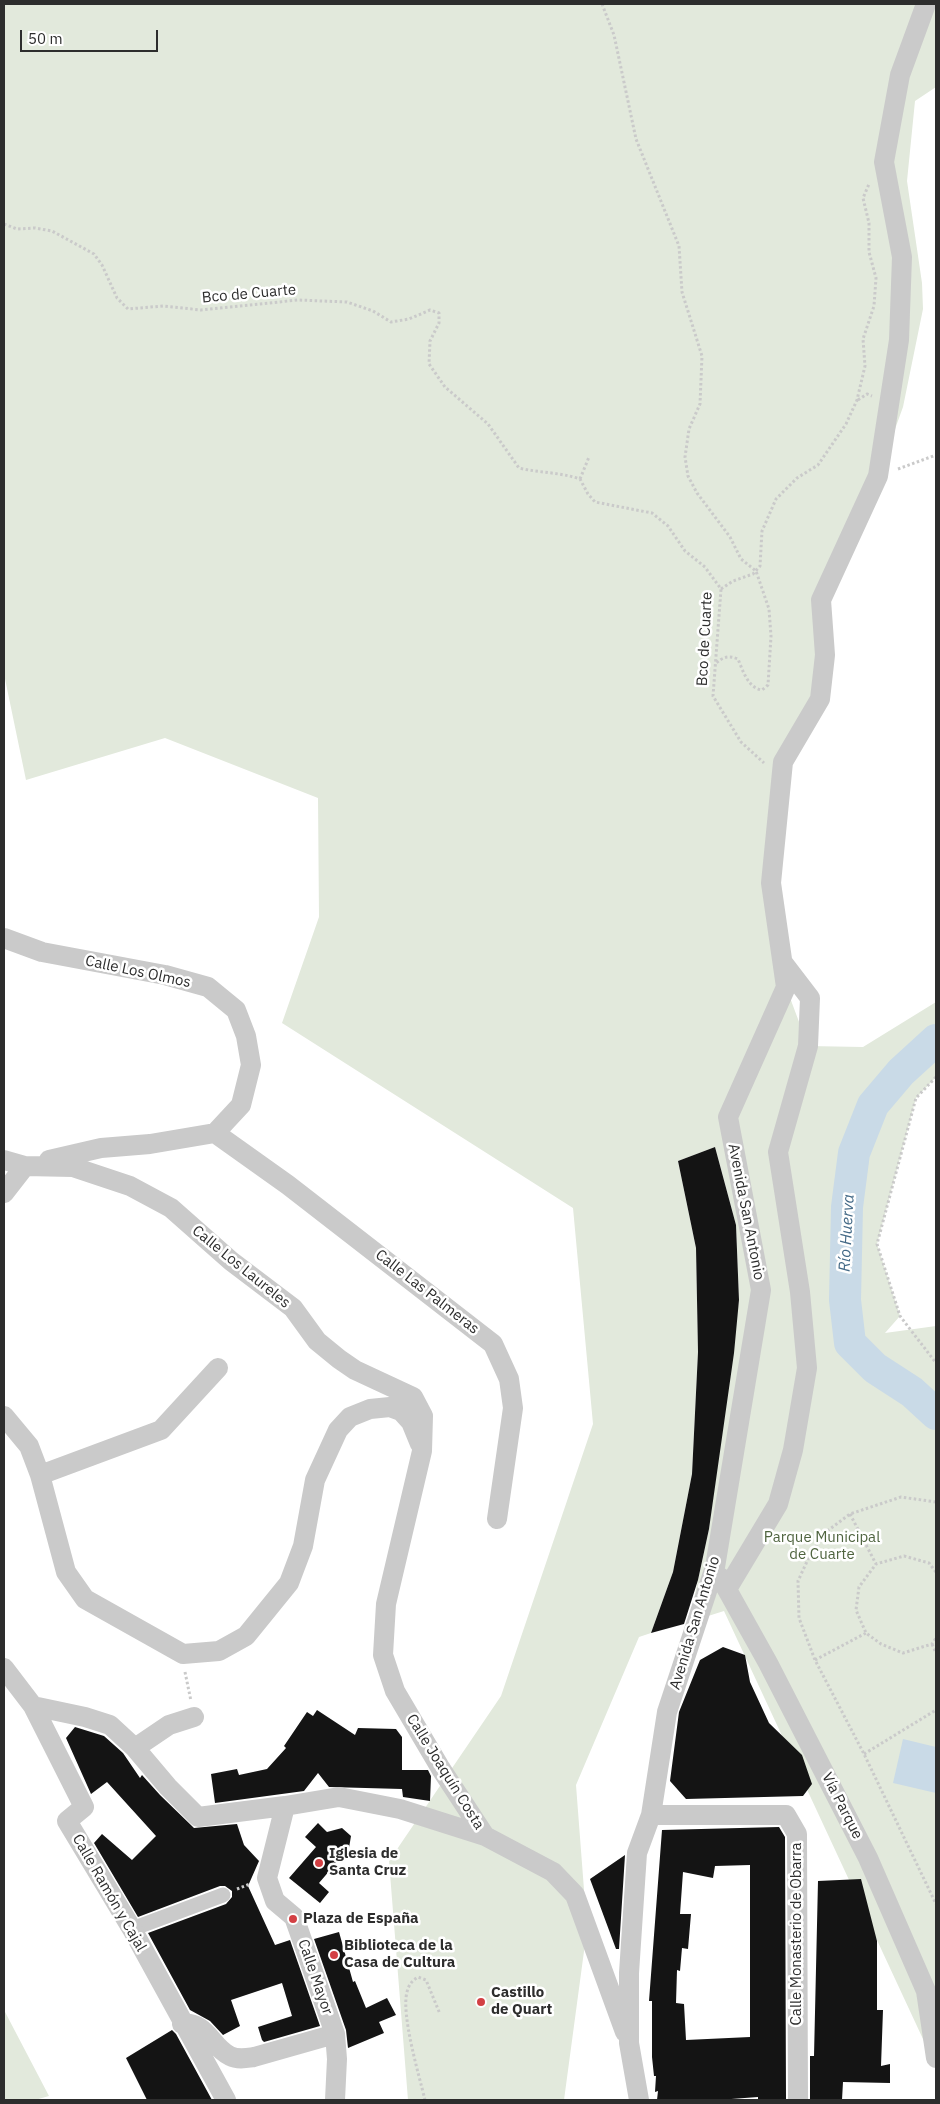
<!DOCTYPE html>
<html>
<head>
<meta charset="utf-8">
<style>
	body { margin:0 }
	#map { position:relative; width:940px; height:2104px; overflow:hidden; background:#fff; font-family:"IBM Plex Sans",sans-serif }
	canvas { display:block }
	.frame { position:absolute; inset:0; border:5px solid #2d2d2d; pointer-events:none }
	.scale { position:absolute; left:20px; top:30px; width:138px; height:22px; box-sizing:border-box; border:2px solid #2d2d2d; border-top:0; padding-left:6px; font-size:15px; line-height:18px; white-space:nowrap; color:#2d2d2d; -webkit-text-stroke:4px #fff; paint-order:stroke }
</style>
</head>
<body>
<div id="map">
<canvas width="940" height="2104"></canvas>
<div class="frame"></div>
<div class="scale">50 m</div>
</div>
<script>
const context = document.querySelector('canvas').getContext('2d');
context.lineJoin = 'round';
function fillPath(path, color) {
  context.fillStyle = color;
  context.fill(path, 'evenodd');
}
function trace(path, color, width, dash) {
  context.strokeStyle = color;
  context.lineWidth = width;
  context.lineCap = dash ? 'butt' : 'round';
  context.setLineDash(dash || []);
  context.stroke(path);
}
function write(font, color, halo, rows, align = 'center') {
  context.font = font + ' "IBM Plex Sans",sans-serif';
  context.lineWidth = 5;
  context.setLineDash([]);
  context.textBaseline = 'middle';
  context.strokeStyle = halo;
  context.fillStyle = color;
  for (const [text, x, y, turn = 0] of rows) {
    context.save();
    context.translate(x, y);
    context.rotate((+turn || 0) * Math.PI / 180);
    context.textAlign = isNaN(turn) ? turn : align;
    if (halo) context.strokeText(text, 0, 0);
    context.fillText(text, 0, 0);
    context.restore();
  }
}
fillPath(new Path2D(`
	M4 4H936V87L915 101 907 181 922 283 923 309 903 407 878 476 821 600 820 699 783 762 771 883 786 987 808 1046 863 1047 936 1002V1077L916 1098 877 1244 900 1316 885 1333 936 1326V2067L724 1611 689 1622 709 1529 739 1300 736 1225 715 1147 678 1161 696 1248 698 1352 692 1474 673 1572 651 1633 639 1637 576 1785 587 1929 564 2100H408L389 1861 501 1696 593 1424 573 1208 282 1023 319 917 318 798 165 738 26 780 4 674Z
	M4 2010 49 2096 35 2100H4Z`), '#e2e9dc');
fillPath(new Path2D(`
	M903 1739 936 1747V1793L893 1783Z`), '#c9dae7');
trace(new Path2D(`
	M936 1040 901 1072 873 1105 854 1153 847 1207 845 1300 850 1343 875 1368 912 1392 936 1414`), '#c9dae7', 32);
fillPath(new Path2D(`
	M715 1147 736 1225 739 1300 734 1353 709 1529 698 1580 684 1624 651 1633 673 1572 692 1474 698 1352 696 1248 678 1161Z
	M723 1647 745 1655 750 1682 769 1723 802 1755 812 1784 803 1796 686 1799 670 1781 679 1712 700 1660Z
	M317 1710 355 1735 358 1728 396 1729 402 1737V1770H428L431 1776 430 1801 403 1797 402 1789 329 1787 318 1773 304 1791 215 1803 211 1774 237 1769 239 1775 267 1769 286 1748 284 1746 307 1712 313 1716Z
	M75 1727 104 1736 123 1753 140 1778 142 1775 160 1795 194 1828 237 1824 244 1845 259 1861 248 1886 275 1945 290 1940 320 2026 264 2042 262 2040 258 2027 292 2016 282 1983 231 2000 240 2026 223 2035 210 2021 190 2010 148 1933 226 1904 232 1897V1891L225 1886H220L138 1917 94 1843 102 1834 132 1860 156 1836 107 1782 91 1794 66 1738Z
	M318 1823 327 1832 342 1828 351 1836 349 1848 319 1883 329 1892 320 1903 289 1878 316 1847 305 1837Z
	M779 1827 785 1837 786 2100H758V2097L718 2100H657L658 2091 655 2092 656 2076H654L652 2057V2001H649L662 1830ZM750 1865V2037L686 2040 684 2004 676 2003 677 1970 680 1971 682 1948 688 1949 691 1914H680L683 1872 713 1878 715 1866Z
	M625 1855 619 1949H616L590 1879Z
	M861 1879 877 1941V2010H883L881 2066 890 2064V2083L843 2082 842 2100H810V2056H814L818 1881Z
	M339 1932 353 1982 355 1981 366 2008 387 1998 396 2015 379 2022 384 2033 348 2048 346 2030 314 1939Z
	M172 2030 176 2034 212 2100H147L126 2058Z`), '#141414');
trace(new Path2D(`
	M602 4 614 35 636 139 679 246 682 292 702 356 700 404 689 429 685 457 688 476 697 493 730 537 741 559 756 571 769 609 771 636 768 685 762 690C748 688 743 671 738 659 728 655 723 657 715 664
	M4 224 17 229 35 228 52 231 94 254 102 265 117 298 128 309 163 306 201 310 298 300 347 302 373 311 391 322 409 319 430 310 439 313V323L430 341 429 364 445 387 488 424 519 468C540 473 559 472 580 479L588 494 595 502 652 513 668 526 685 551 705 567 721 589 713 696 741 742 764 763
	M858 400 867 394 872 396
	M898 469 936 455
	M580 479 589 457
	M721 589 733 581 753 574 760 566 762 531 776 499 797 478 818 465 846 424 857 400 865 366 863 339 874 306 876 278 869 252V223L863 198 869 184
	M936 1077 916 1098 877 1244 900 1316 936 1363
	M936 1502 901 1497 850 1514 826 1532 810 1555 798 1581 799 1618 815 1660 864 1754 936 1904
	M850 1514 876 1564
	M936 1572 929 1563 904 1556 876 1564 859 1587 856 1610 866 1633 881 1644 903 1653 932 1644 936 1638
	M932 1644 936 1653
	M815 1660 866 1633
	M185 1672 191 1701
	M864 1754 936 1710
	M237 1889 250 1884
	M425 2100C419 2075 401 2015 407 1992 409 1984 412 1981 418 1977L426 1980 440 2014`), '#cacaca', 3, [2.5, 2.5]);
trace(new Path2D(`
	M132 1929 223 1895`), '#cacaca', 15);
trace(new Path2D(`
	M4 938 42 952 165 975 208 987 236 1010 246 1036 251 1065 241 1105 215 1133 150 1144 101 1148 49 1160
	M215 1133 288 1185 493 1344 509 1379 513 1408 497 1519
	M4 1160 25 1166 73 1167 130 1186 171 1208 231 1261 293 1308 317 1341 339 1359 355 1370 413 1397 423 1416 422 1451 386 1604 383 1655 395 1691 441 1769 485 1836 553 1872 575 1895 625 2032
	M4 1193 25 1166
	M4 1416 29 1446 40 1475 66 1572 85 1599 183 1654 219 1651 246 1636 289 1583 303 1546 315 1480 338 1430 350 1417 370 1409 390 1407 401 1411 411 1422 420 1444
	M40 1475 161 1430 218 1368
	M720 1577 768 1663 868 1858 926 1991 936 2058
	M727 1589 778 1504 793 1450 807 1368 800 1292 778 1152 808 1046 810 998 784 964
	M4 1668 33 1706 84 1807 67 1821 132 1929 226 2100
	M33 1706 85 1717 110 1725 135 1748 168 1787 198 1817 285 1806 339 1797 400 1809 485 1836
	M135 1748 169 1725 194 1717
	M285 1806 267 1878 275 1901 294 1917 335 2034 337 2059 335 2100
	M651 1815H786L797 1834 798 2100
	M182 2024C207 2021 211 2047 230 2056 238 2060 247 2058 254 2057L335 2034
	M639 2100 629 2043V1973L637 1853 651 1815 667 1712 715 1567 761 1290 728 1117 786 987 771 883 783 762 820 699 825 655 821 600 878 476 899 340 902 257 884 162 900 75 926 4`), '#cacaca', 20);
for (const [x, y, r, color] of [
	[319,1863,5,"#d34044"],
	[293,1919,5,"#d34044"],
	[334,1955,5,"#d34044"],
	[481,2002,5,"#d34044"]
]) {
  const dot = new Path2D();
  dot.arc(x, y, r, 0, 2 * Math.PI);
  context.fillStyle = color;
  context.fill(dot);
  trace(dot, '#fff', 2);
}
write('15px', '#2d2d2d', '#fff', [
	["Bco de Cuarte",249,294,-5],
	["Bco de Cuarte",705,639,-87],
	["Calle Los Olmos",138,972,12],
	["Avenida San Antonio",746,1212,79],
	["Calle Los Laureles",241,1267,39],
	["Calle Las Palmeras",427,1292,38],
	["Avenida San Antonio",695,1623,-73],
	["Calle Joaquín Costa",445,1772,58],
	["Vía Parque",842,1806,63],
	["Calle Ramón y Cajal",109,1893,60],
	["Calle Monasterio de Obarra",797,1934,-90],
	["Calle Mayor",315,1977,71]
]);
write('15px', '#4f643f', '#fff', [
	["Parque Municipal",822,1538],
	["de Cuarte",822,1555]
]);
write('bold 15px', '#2d2d2d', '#fff', [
	["Iglesia de",329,1854],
	["Santa Cruz",329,1871],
	["Plaza de España",303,1919],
	["Biblioteca de la",344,1946],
	["Casa de Cultura",344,1963],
	["Castillo",491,1993],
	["de Quart",491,2010]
], 'left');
write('italic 16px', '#436986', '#fff', [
	["Río Huerva",847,1233,-87]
]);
</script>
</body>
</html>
